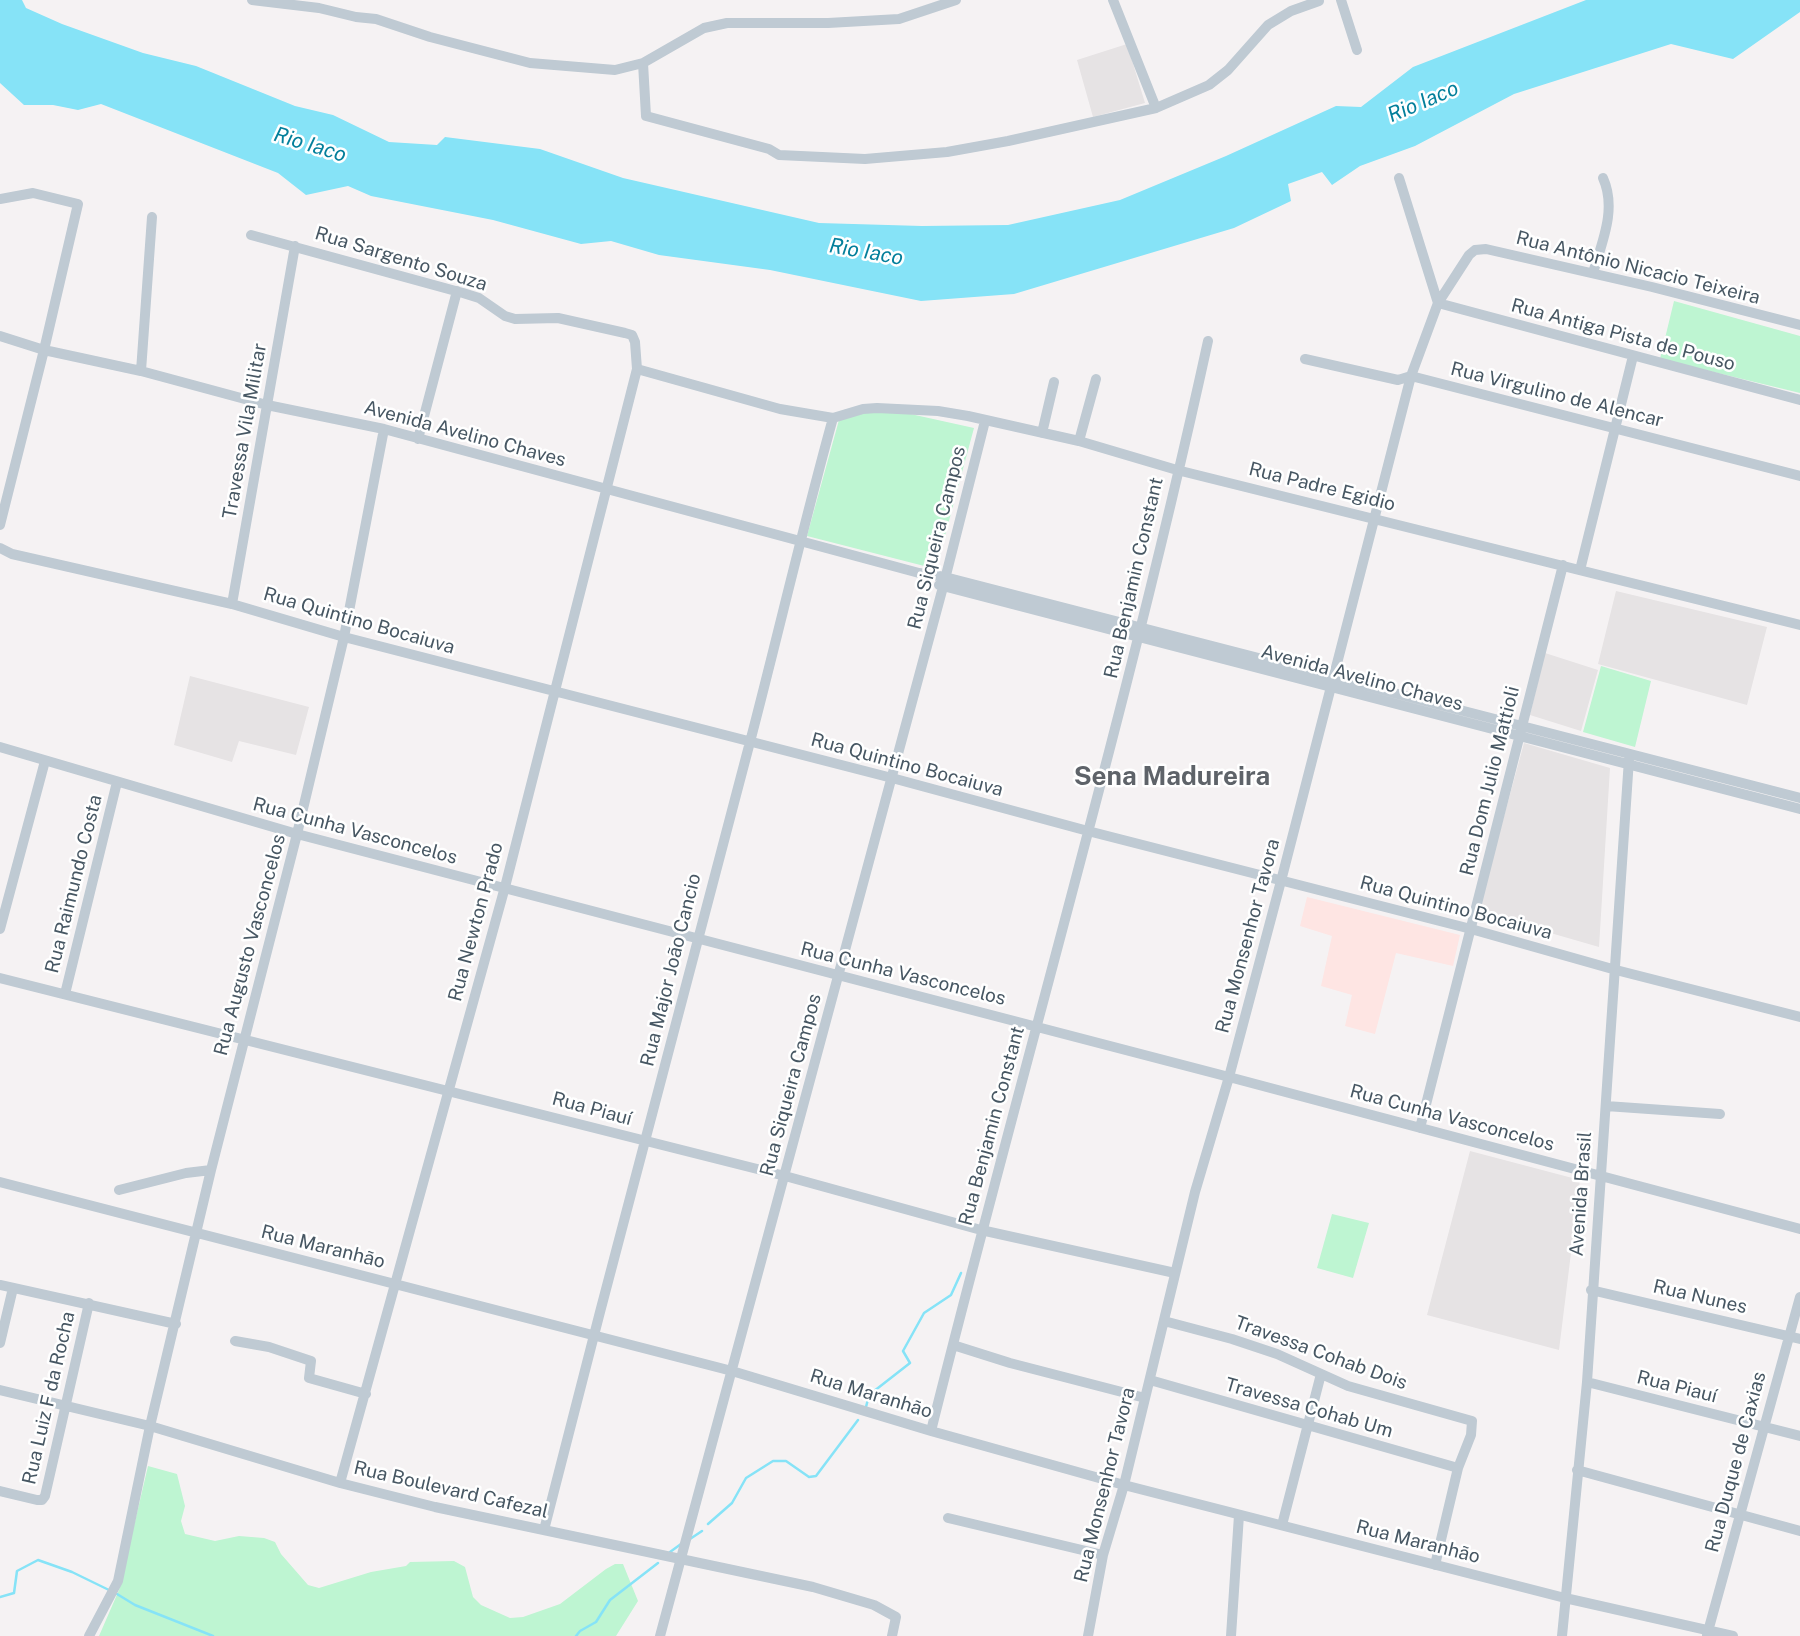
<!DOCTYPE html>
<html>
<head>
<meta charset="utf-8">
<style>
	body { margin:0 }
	canvas { display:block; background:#f5f2f3 }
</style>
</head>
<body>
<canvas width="1800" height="1636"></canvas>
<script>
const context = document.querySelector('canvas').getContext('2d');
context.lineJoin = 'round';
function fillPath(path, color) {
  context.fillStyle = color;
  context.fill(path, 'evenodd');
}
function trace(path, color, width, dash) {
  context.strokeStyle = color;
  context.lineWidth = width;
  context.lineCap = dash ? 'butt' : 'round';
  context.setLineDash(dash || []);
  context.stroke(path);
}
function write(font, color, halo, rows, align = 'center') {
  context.font = font + ' "Public Sans",sans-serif';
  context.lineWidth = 5;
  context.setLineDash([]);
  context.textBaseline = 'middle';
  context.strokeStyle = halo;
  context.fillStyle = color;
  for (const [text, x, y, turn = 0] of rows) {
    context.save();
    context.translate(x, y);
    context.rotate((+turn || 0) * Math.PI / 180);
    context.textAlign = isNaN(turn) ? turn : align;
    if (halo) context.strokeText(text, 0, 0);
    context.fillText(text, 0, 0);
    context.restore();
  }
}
fillPath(new Path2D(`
	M1127 44 1145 103 1093 117 1077 60Z
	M1616 591 1767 627 1747 705 1598 664Z
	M1545 653 1598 670 1581 731 1530 715Z
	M190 676 309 707 296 755 239 741 232 762 174 745Z
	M1524 743 1610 768 1599 947 1478 912Z
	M1470 1151 1580 1180 1559 1350 1427 1315Z`), '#e6e3e4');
fillPath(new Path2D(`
	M1307 897 1460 935 1453 966 1396 953 1375 1034 1345 1026 1352 995 1321 986 1332 936 1300 926Z`), '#fee5e3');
fillPath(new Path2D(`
	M1674 301 1800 336V393L1660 359Z
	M873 410 906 413 974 428 936 569 807 536 839 420Z
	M1601 666 1651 681 1635 747 1583 732Z
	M1332 1214 1369 1223 1353 1278 1317 1268Z
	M148 1466 177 1474 185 1506 181 1521 185 1534 215 1541 239 1536 264 1538 275 1542 281 1554 308 1585 319 1588 371 1572 406 1566 410 1562 454 1561 465 1567 473 1597 481 1605 510 1618 523 1617 560 1604 606 1569 615 1564H623L638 1601 616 1636H99L119 1590Z`), '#bef5d2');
fillPath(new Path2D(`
	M0 0H22L26 8 62 24 143 53 196 66 295 106 333 115 389 142 437 145 445 137 540 149 623 178 819 223 922 226 1008 225 1120 200 1226 156 1336 106 1361 107 1413 67 1586 0H1800V12L1733 59 1671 44 1514 94 1415 146 1360 166 1332 185 1322 172 1288 184 1291 201 1234 228 1014 294 921 301 770 270 659 255 611 241 581 244 493 220 371 196 348 186 306 195 278 173 101 104 78 110 53 105H24L0 83Z`), '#86e3f7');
trace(new Path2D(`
	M866 1407 869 1395 910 1363 903 1351 924 1313 951 1295 961 1273
	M708 1524 732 1503 746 1478 773 1461H786L809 1477 816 1476 858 1420
	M690 1539 702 1531
	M670 1552 681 1544
	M117 1594 135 1605 213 1636
	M0 1597 14 1593 17 1571 38 1560 72 1572 111 1591
	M576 1636 580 1631 596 1622 610 1600 658 1563`), '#86e3f7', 2.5);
trace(new Path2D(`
	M252 0 319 8 356 17 376 19 430 37 530 63 615 70 643 63 704 28 727 23H828L899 19 956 0
	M1113 0 1156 108
	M1341 0 1357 50
	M643 63 646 116 769 149 779 155 865 159 947 152 1008 141 1156 108 1209 85 1228 70 1268 25 1291 11 1319 1
	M1399 178 1438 303 1800 400
	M0 199 33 193 78 204 44 350 0 525
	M251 235 463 293 479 298 505 316 515 319 558 318 625 333 632 335 635 342 637 369 505 887 340 1483
	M1593 273C1602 242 1617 209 1603 178
	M0 336 44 350 141 371 267 405 384 429 919 573 945 577 1800 798
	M1305 359 1398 380 1411 376 1800 476
	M637 369 780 409 833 418 863 409 877 408 938 411 968 416 1079 441 1177 470 1800 625
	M141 371 152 217
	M1042 433 1054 382
	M418 439 457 291
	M1079 441 1096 379
	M0 548 12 554 232 604 344 637 892 778 1088 831 1471 929 1616 970 1800 1017
	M1580 570 1633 356
	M939 585 1800 809
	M232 604 295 246
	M0 747 297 834 1229 1077 1800 1229
	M0 929 45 761
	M0 978 785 1176 981 1230 1175 1273
	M65 994 117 782
	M1606 1106 1720 1114
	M1420 1128 1563 565
	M0 1182 732 1371 931 1431 1124 1485 1565 1598 1733 1636
	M119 1190 186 1173 211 1170
	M0 1285 176 1324
	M1591 1290 1800 1339
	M1164 1321 1232 1339 1277 1354 1348 1386 1472 1421 1471 1435 1458 1468 1435 1565
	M235 1341 269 1347 311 1361 309 1378 366 1394
	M0 1343 13 1288
	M953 1345 1010 1363 1145 1398
	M1150 1380 1458 1468
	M1587 1382 1800 1436
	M0 1390 150 1426 340 1483 435 1507 813 1587 874 1605 896 1617 892 1636
	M931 1431C1022 1067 1128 708 1208 341
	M1577 1470 1800 1531
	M0 1491 37 1500H42L45 1496 89 1303
	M948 1518 1103 1555
	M1282 1525 1321 1374
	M544 1530C611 1267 680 1005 750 742 778 635 803 526 833 418
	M1707 1635 1800 1297
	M89 1636 118 1581 150 1426 211 1170 297 834 344 637 384 429
	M660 1636 943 587 985 421
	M1088 1636 1103 1555 1124 1485 1195 1192 1229 1077 1281 881 1411 376 1438 303 1469 255 1475 250 1486 249 1652 287 1800 325
	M1231 1636 1239 1515
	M1562 1636 1587 1382 1629 759`), '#bfcad3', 10);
write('19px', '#475763', '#fff', [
	["Rua Sargento Souza",401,259,17],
	["Rua Antônio Nicacio Teixeira",1638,268,14],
	["Rua Antiga Pista de Pouso",1623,335,15],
	["Rua Virgulino de Alencar",1557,395,14],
	["Travessa Vila Militar",245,431,-80],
	["Avenida Avelino Chaves",465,434,15],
	["Rua Padre Egidio",1322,487,14],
	["Rua Siqueira Campos",937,538,-76],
	["Rua Benjamin Constant",1134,578,-77],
	["Rua Quintino Bocaiuva",359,621,16],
	["Avenida Avelino Chaves",1362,678,15],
	["Rua Quintino Bocaiuva",907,765,15],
	["Rua Dom Julio Mattioli",1490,781,-76],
	["Rua Cunha Vasconcelos",355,831,15],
	["Rua Raimundo Costa",74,884,-76],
	["Rua Quintino Bocaiuva",1456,908,15],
	["Rua Newton Prado",476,922,-75],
	["Rua Monsenhor Tavora",1248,936,-75],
	["Rua Augusto Vasconcelos",250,945,-75],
	["Rua Major João Cancio",671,970,-76],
	["Rua Cunha Vasconcelos",903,974,14],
	["Rua Siqueira Campos",791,1085,-75],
	["Rua Piauí",592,1109,15],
	["Rua Cunha Vasconcelos",1452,1118,15],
	["Rua Benjamin Constant",992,1126,-75],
	["Avenida Brasil",1581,1194,-86],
	["Rua Maranhão",323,1247,14],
	["Rua Nunes",1700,1297,13],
	["Travessa Cohab Dois",1321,1353,20],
	["Rua Piauí",1677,1387,14],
	["Rua Maranhão",871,1394,17],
	["Rua Luiz F da Rocha",49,1398,-77],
	["Travessa Cohab Um",1309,1408,16],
	["Rua Duque de Caxias",1736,1462,-75],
	["Rua Monsenhor Tavora",1105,1485,-76],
	["Rua Boulevard Cafezal",451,1490,13],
	["Rua Maranhão",1418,1542,14]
]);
write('italic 21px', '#037f9b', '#fff', [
	["Rio Iaco",1423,102,-23],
	["Rio Iaco",310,145,17],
	["Rio Iaco",866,252,10]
]);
write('bold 26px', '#5e6369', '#fff', [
	["Sena Madureira",1172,777]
]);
</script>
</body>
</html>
